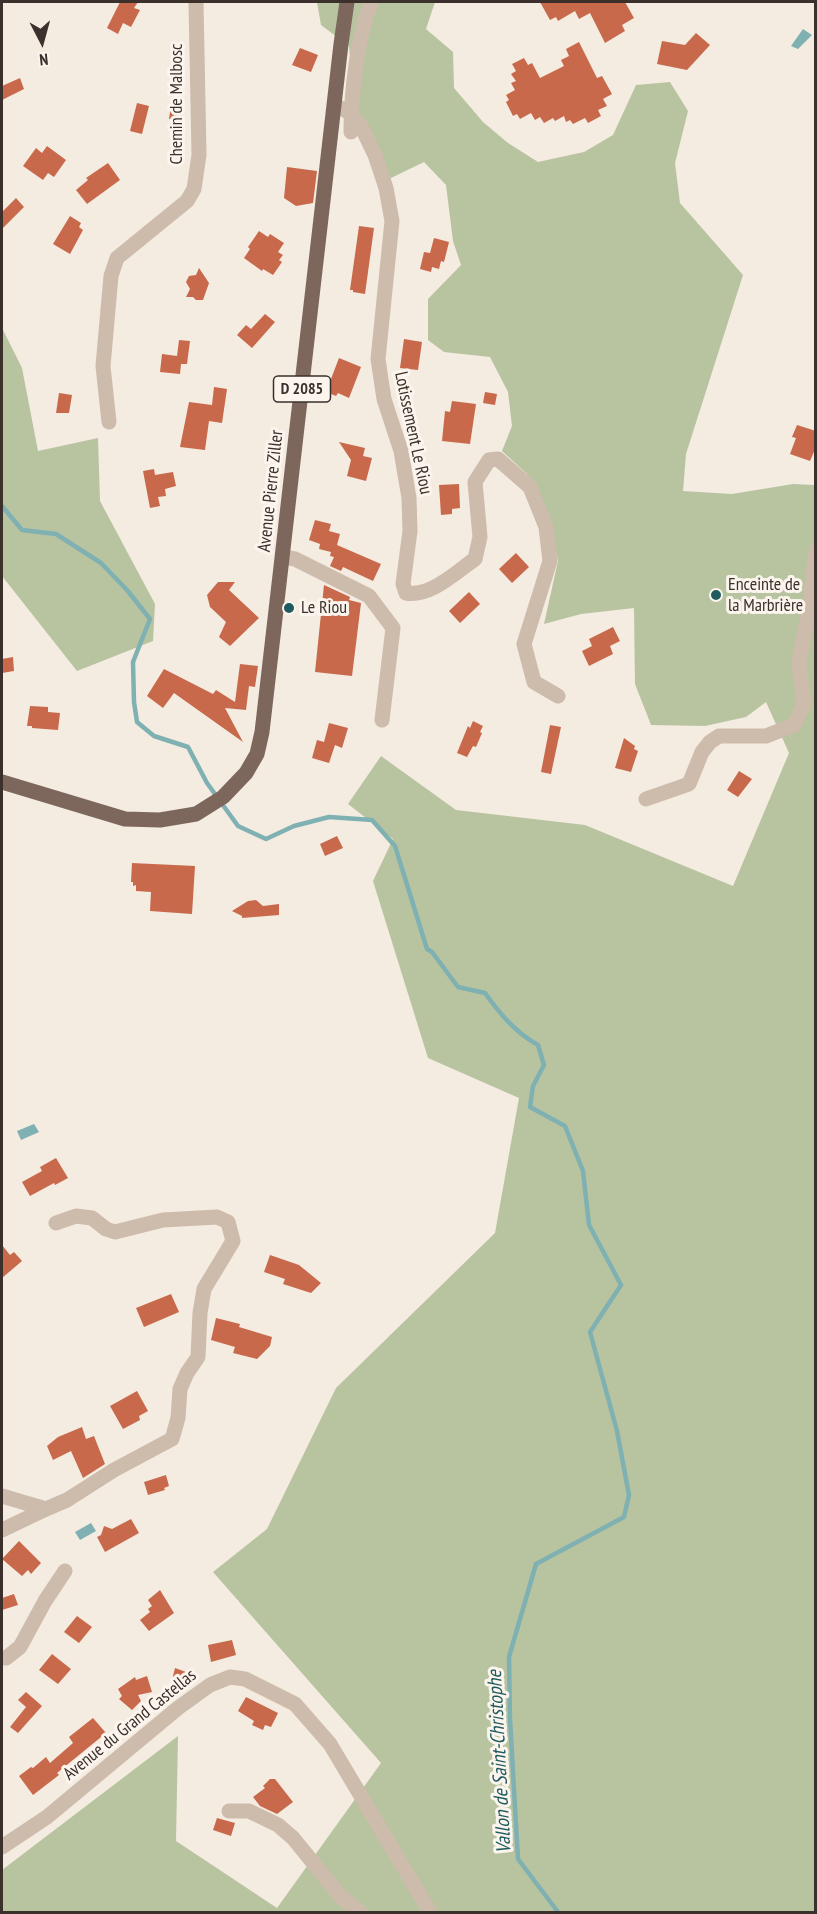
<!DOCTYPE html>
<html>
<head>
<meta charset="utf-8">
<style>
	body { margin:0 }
	#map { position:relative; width:817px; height:1914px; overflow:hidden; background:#f4ebe1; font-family:"PT Sans Narrow",sans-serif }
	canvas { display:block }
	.frame { position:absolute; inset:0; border:3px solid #3b302b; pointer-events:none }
	.north { position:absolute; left:12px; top:12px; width:60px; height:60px; -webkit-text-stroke:4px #fbf5ee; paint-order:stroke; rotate:174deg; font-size:16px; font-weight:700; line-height:24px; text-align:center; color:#3b302b }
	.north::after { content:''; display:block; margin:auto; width:21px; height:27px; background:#3b302b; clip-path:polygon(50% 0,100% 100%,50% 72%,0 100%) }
</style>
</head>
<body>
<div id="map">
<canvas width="817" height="1914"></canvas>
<div class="frame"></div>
<div class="north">N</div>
</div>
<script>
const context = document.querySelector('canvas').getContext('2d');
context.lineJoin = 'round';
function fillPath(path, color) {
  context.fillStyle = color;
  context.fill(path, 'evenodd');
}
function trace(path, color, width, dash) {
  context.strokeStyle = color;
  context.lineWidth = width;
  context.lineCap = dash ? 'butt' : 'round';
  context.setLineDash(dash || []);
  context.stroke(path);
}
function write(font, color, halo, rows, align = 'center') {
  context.font = font + ' "PT Sans Narrow",sans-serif';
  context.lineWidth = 6;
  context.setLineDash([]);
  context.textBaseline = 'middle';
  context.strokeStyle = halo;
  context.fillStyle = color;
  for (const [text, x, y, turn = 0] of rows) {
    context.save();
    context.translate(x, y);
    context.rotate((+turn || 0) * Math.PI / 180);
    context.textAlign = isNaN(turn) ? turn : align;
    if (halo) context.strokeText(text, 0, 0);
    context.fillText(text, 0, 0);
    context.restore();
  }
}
fillPath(new Path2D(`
	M317 2H435L426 29 453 52 454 88 483 122 508 143 538 162 584 152 613 135 636 85 670 82 688 111 675 163 680 203 743 275 686 454 683 491 732 494 793 484 815 485V1912H2V1870L178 1736 176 1841 277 1908 381 1763 213 1572 267 1529 336 1388 495 1233 519 1098 428 1058 373 881 393 839 348 804 381 756 456 810 585 825 733 886 789 753 766 702 746 717 705 726 651 725 635 684 634 608 581 614 544 624 558 561 547 516 527 474 502 451 512 426 508 392 490 357 444 352 428 340V299L461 265 453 241 446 185 424 162 389 179 355 109 349 46 321 25Z
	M2 328 22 368 38 451 98 438 100 501 155 604 153 641 77 671 2 576Z`), '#b8c4a0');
fillPath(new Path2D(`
	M803 29 812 35 798 49 791 46Z
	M34 1124 39 1132 21 1140 17 1131Z
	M91 1523 96 1531 80 1540 75 1532Z`), '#7fb0b2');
trace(new Path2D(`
	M2 506 22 530 56 534 101 563 127 590 150 619 133 662 134 702 137 722 154 736 188 747 207 783 238 826 266 839 294 826 329 817 372 820 395 846 427 949 432 952 458 987 485 993C500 1014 516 1033 538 1045L544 1065 533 1086 530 1107 565 1126 583 1171 589 1225 621 1285 590 1332 617 1431 629 1495 624 1517 536 1564 509 1657 510 1719 518 1859 558 1912`), '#7fb0b2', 4.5);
fillPath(new Path2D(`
	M120 2H138L134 8 140 10 131 27 123 23 118 34 107 28Z
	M540 2H625L634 18 622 25 625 31 605 43 590 13 579 19 575 11 558 21 556 17 550 20Z
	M696 33 710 45 687 70 657 64 662 41 685 45Z
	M579 42 597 78 602 76 612 94 603 99 607 106 598 110 601 116 588 123 585 118 573 124 570 120 566 122 564 116 555 121 553 118 544 123 540 117 535 120 531 113 520 119 517 114 513 116 506 102 509 100 506 95 515 90 511 83 516 81 511 74 516 71 512 64 524 58 528 65 532 63 540 78 564 66 561 60 569 56 566 49Z
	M300 48 318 55 311 72 292 65Z
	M20 78 24 89 2 100V86Z
	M137 103 149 106 142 134 130 131Z
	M171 105 182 106 181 120 169 119Z
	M47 146 66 160 54 177 48 173 43 180 23 166 36 148 42 153Z
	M108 163 120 180 87 204 76 190 88 180 86 178Z
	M287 167 317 171 313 203 296 206 284 198Z
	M16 198 24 207 2 229V212Z
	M70 216 81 223 79 227 83 230 70 254 53 244Z
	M359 226 374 228 365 294 353 292V290H350Z
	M259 231 268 237 270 234 284 243 278 252 283 255 279 260 282 262 273 275 263 269 262 271 244 258 250 249 248 247Z
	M434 238 449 242 444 262 441 261 439 269 432 267 431 272 420 269 424 252 430 253Z
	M199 268 209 283 203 300H196L193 297H186L190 289 186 282 189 276 196 275Z
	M265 314 275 322 252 348 237 335 246 325 251 329Z
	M404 339 422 342 418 370 400 368Z
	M179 340 190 341 187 364H181L180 374 160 372 162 354 177 356Z
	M339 358 361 367 349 398 338 393 336 396 326 392Z
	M214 387 227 389 222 423 209 421 205 450 180 447 189 402 212 405Z
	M485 392 497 394 495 405 483 403Z
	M59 393 72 395 69 413H56Z
	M452 401 476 404 470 444 442 441 445 411 450 412Z
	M797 425 816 431V447L810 461 790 454 796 438 792 437Z
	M339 442 365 448 363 456 372 458 366 481 347 476 351 460Z
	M154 469 155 475 173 472 176 486 165 489 166 496 158 497 160 506 150 508 143 471Z
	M459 484 460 508 452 509V514L441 515 439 485Z
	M315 520 331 524 329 531 340 534 337 545 381 564 373 581 343 567 341 571 330 566 334 557 330 556 331 552 319 549 320 544 309 540Z
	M516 553 529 567 512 583 499 569Z
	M218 582H235L229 590 259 618 230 646 219 637 226 622 210 607 207 595Z
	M324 585 350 597 349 600 361 603 352 676 315 672Z
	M469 592 480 604 460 623 449 611Z
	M613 627 620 641 610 646 613 654 589 666 582 651 592 646 589 639Z
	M13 657 14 671 2 673V659Z
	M240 664 258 666 255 687 249 686 246 710 225 708 243 742 174 693 163 708 147 696 164 669 213 694 216 690 235 702Z
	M30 706 48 707V712L60 713 58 730 32 728V726H27Z
	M473 721 483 726 480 732 482 733 476 747 473 746 467 757 457 753 468 726 470 728Z
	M329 723 348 728 342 748 335 745 329 763 312 758 317 740 324 742Z
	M550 725 561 727 551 774 541 772Z
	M624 738 635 746 634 749 638 751 631 772 615 768Z
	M739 771 752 779 738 797 727 790Z
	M337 836 343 848 325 856 320 844Z
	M132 863 195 866 192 914 150 911 151 892 136 891V885L133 886V882H131Z
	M256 900 263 906 279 904V915L242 918V916L232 911 248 901Z
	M56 1158 68 1178 55 1185 54 1183 30 1196 22 1182 42 1171 40 1167Z
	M2 1245 10 1255 14 1252 22 1261 2 1278Z
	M270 1255 299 1265 321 1283 311 1293 283 1284 285 1279 264 1272Z
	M171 1294 179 1312 144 1327 136 1308Z
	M216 1318 240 1324 239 1327 272 1337 270 1346 257 1359 233 1353 235 1347 211 1340Z
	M137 1391 148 1411 139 1416 140 1420 123 1429 110 1406Z
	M82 1427 86 1439 94 1436 105 1464 83 1478 71 1451 53 1460 47 1446 58 1437Z
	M166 1475 169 1486 164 1488 165 1490 148 1495 144 1482Z
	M131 1519 139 1533 105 1552 97 1537 101 1535 104 1526 112 1529Z
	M19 1541 41 1563 31 1574 28 1570 22 1576 2 1559Z
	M160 1590 174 1613 149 1631 140 1620 150 1612 148 1609 152 1606 148 1600Z
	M14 1594 18 1605 2 1610V1598Z
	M77 1616 92 1627 79 1643 64 1632Z
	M232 1640 236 1655 211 1662 208 1645Z
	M52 1654 71 1669 58 1684 39 1670Z
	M175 1668 186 1672 182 1684 172 1680Z
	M147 1676 152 1692 138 1695 141 1701 132 1710 119 1699 122 1696 118 1689 135 1677 136 1680Z
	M26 1692 42 1706 18 1733 10 1727 26 1707 18 1700Z
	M246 1697 278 1713 271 1727 265 1725 263 1730 252 1725 254 1721 238 1711Z
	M93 1718 106 1733 57 1773 59 1775 33 1795 19 1776 31 1767 33 1768 46 1757 50 1763 73 1743 69 1737Z
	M270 1779H275L293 1802 277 1814 260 1806 253 1797 265 1788 263 1786Z
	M217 1818 235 1823 231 1836 213 1830Z`), '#c8694b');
trace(new Path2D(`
	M335 106 343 109 351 114 362 128 375 155 386 188 392 221 378 359 384 399 401 451 409 498 410 531 403 584 406 593C431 597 456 572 475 559L480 537 475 482 489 460 498 459 530 487 546 527 550 561 524 644 534 682 558 696
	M351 132C351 96 357 34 372 2
	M109 422 103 366 111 276 117 258 187 201 194 189 199 155 196 2
	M284 557 295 559 369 596 393 628 382 720
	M646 799 689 784 702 752 710 742 719 736H766L794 725 804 704 799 662 809 610 816 550
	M2 1496 46 1509 67 1500 114 1470 172 1439 178 1418 180 1389 187 1373 198 1357 200 1313 204 1289 233 1241 228 1222 217 1217 163 1220 115 1232 106 1229 92 1218 76 1216 56 1223
	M2 1530 46 1509
	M6 1658 20 1647 45 1601 65 1571
	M229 1811H249L278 1825 293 1838 341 1897 360 1912
	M2 1847 47 1817 178 1708 210 1685 230 1677 245 1679 295 1704 330 1744 430 1912`), '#cdbbac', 15);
trace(new Path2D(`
	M2 782 125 819 160 820 196 814 223 797 246 773 257 754 262 732 341 44 347 2`), '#7d675c', 15);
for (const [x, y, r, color] of [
	[716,595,6,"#1f5a5e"],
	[289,608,6,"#1f5a5e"]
]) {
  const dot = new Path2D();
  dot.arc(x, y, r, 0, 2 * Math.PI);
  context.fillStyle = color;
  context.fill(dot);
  trace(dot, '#fbf5ee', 2);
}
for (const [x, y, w] of [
	[302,389,57]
]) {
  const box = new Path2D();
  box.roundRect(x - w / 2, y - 13, w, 26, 4.5);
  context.fillStyle = '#fbf5ee';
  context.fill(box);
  trace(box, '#3b302b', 1.5);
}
write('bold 16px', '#3b302b', null, [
	["D 2085",302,389]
]);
write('18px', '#3b302b', '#fbf5ee', [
	["Chemin de Malbosc",177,104,-90],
	["Lotissement Le Riou",413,433,78],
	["Avenue Pierre Ziller",271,491,-84],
	["Avenue du Grand Castellas",130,1725,-39]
]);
write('18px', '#3b302b', '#fbf5ee', [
	["Enceinte de",728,585],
	["la Marbrière",728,606],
	["Le Riou",301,608]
], 'left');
write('italic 20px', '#1f5a5e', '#fbf5ee', [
	["Vallon de Saint-Christophe",500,1762,-93]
]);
</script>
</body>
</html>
